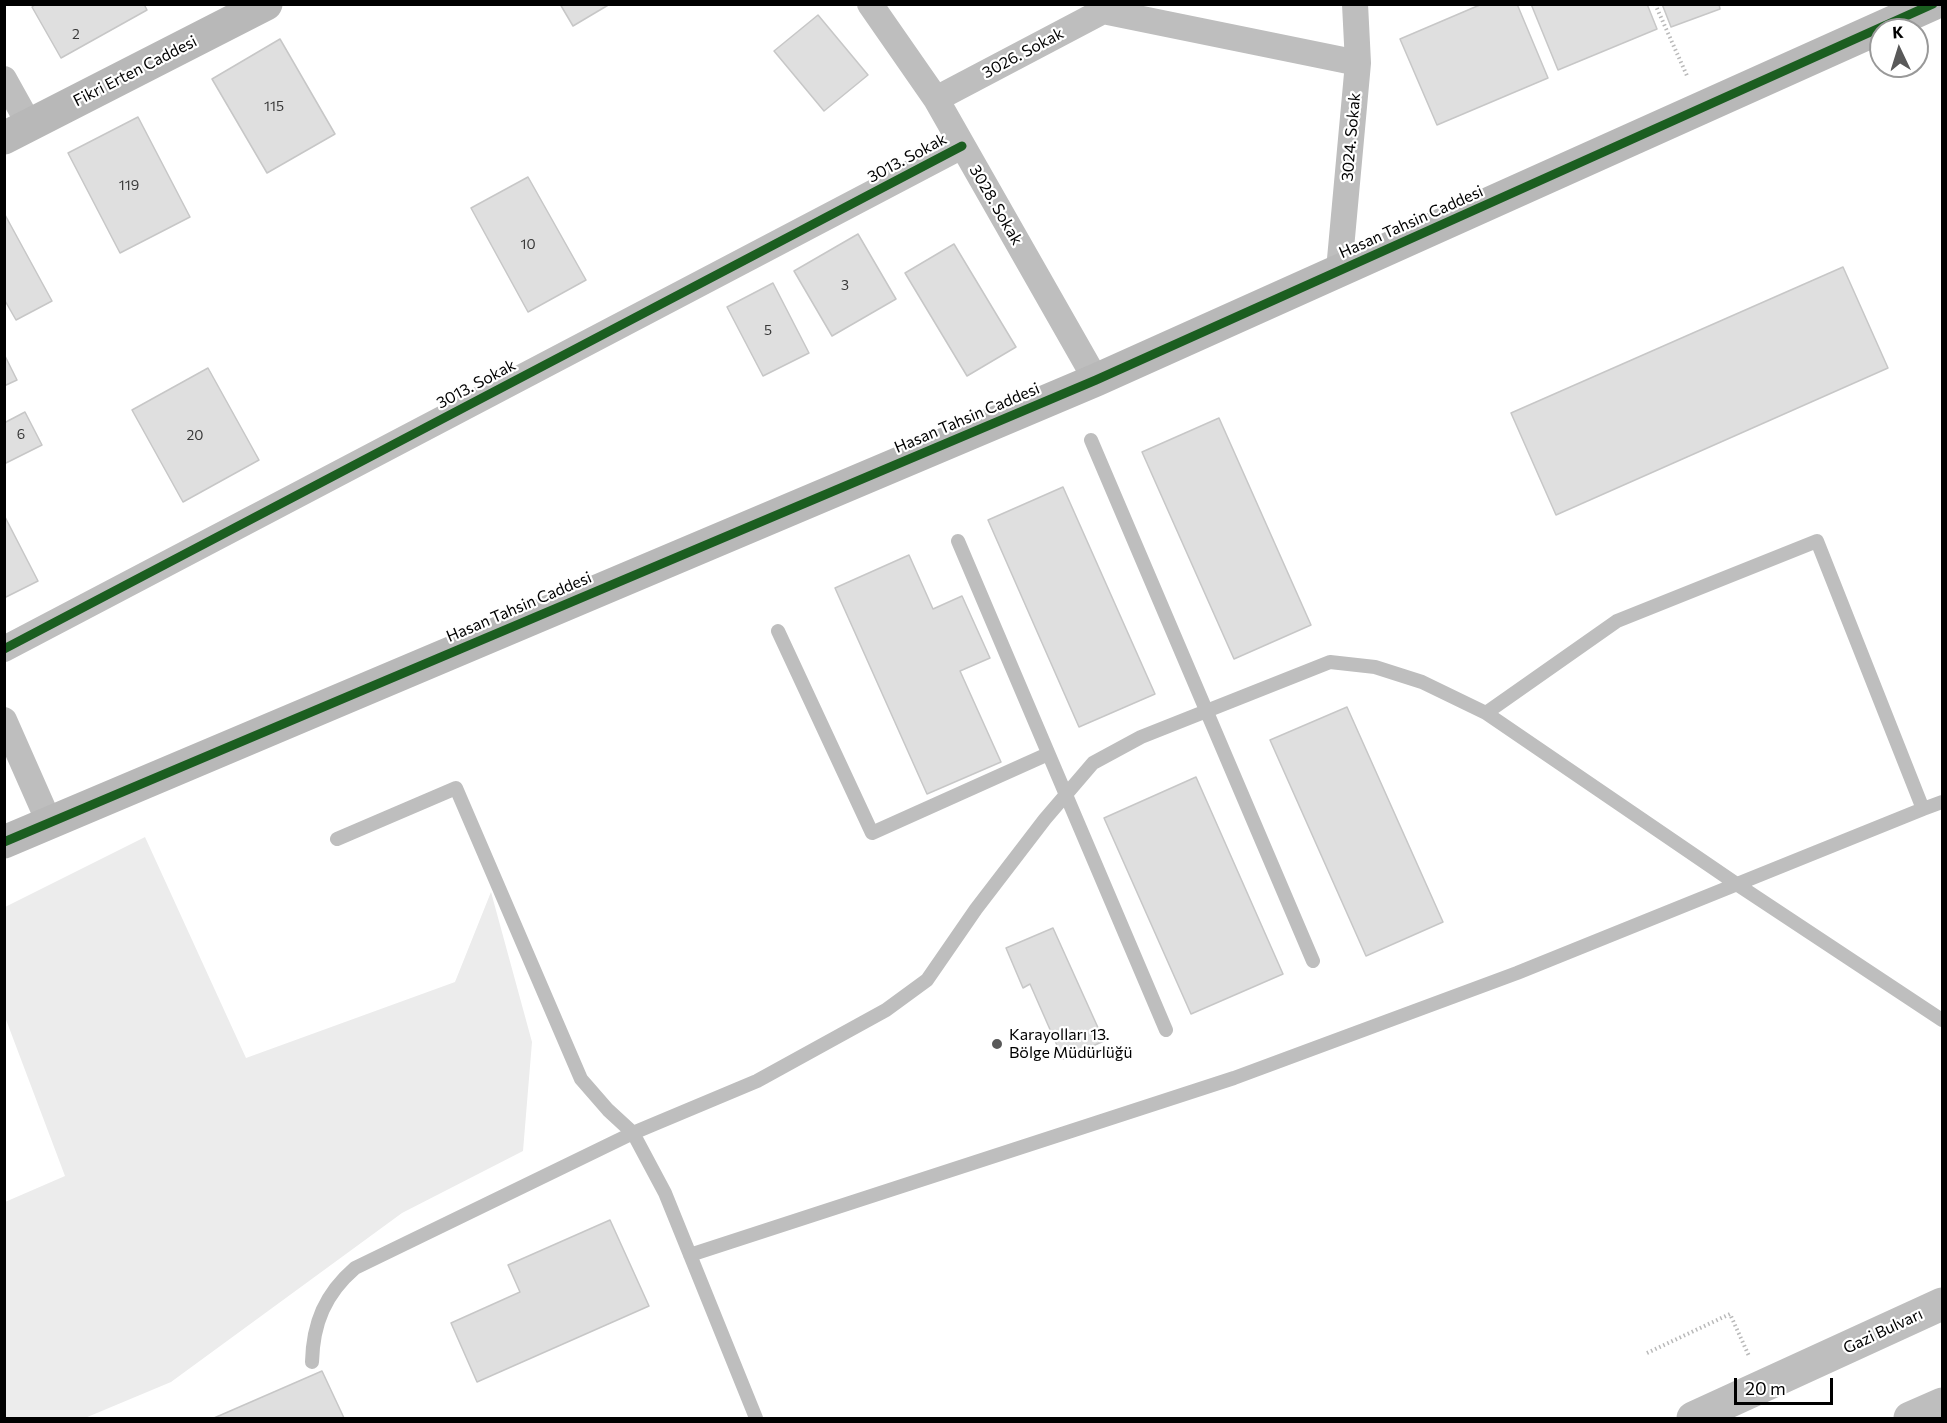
<!DOCTYPE html>
<html>
<head>
<meta charset="utf-8">
<style>
	body { margin:0 }
	#map { position:relative; width:1947px; height:1423px; overflow:hidden; background:#fff; font-family:Commissioner,sans-serif }
	canvas { display:block }
	.frame { position:absolute; inset:0; border:6px solid #000; pointer-events:none }
	.north { position:absolute; left:1869px; top:18px; width:60px; height:60px; box-sizing:border-box; background:#fff; border:2px solid #999; border-radius:50%; rotate:356deg; font-size:16px; font-weight:700; line-height:24px; text-align:center; color:#000 }
	.north::after { content:''; display:block; margin:auto; width:21px; height:27px; background:#595959; clip-path:polygon(50% 0,100% 100%,50% 72%,0 100%) }
	.scale { position:absolute; left:1734px; top:1378px; width:99px; height:27px; box-sizing:border-box; border:3px solid #000; border-top:0; padding-left:8px; font-size:18px; line-height:21px; white-space:nowrap; color:#000; -webkit-text-stroke:4px #fff; paint-order:stroke }
</style>
</head>
<body>
<div id="map">
<canvas width="1947" height="1423"></canvas>
<div class="frame"></div>
<div class="north">K</div>
<div class="scale">20 m</div>
</div>
<script>
const context = document.querySelector('canvas').getContext('2d');
context.lineJoin = 'round';
function fillPath(path, color) {
  context.fillStyle = color;
  context.fill(path, 'evenodd');
}
function trace(path, color, width, dash) {
  context.strokeStyle = color;
  context.lineWidth = width;
  context.lineCap = dash ? 'butt' : 'round';
  context.setLineDash(dash || []);
  context.stroke(path);
}
function write(font, color, halo, rows, align = 'center') {
  context.font = font + ' Commissioner,sans-serif';
  context.lineWidth = 4.5;
  context.setLineDash([]);
  context.textBaseline = 'middle';
  context.strokeStyle = halo;
  context.fillStyle = color;
  for (const [text, x, y, turn = 0] of rows) {
    context.save();
    context.translate(x, y);
    context.rotate((+turn || 0) * Math.PI / 180);
    context.textAlign = isNaN(turn) ? turn : align;
    if (halo) context.strokeText(text, 0, 0);
    context.fillText(text, 0, 0);
    context.restore();
  }
}
fillPath(new Path2D(`
	M145 837 246 1058 455 982 491 892 532 1042 523 1151 402 1213 171 1382 85 1418H5V1202L65 1176 5 1017V907Z`), '#ececec');
const building = new Path2D(`
	M36 4H144L147 10 61 58 32 7Z
	M560 4H610L573 26Z
	M1482 4H1517L1548 78 1437 125 1400 39Z
	M1531 4H1647L1657 29 1558 70Z
	M1662 4H1719L1720 9 1671 27Z
	M818 15 868 75 824 111 774 51Z
	M280 39 335 134 267 173 212 79Z
	M138 117 190 217 120 253 68 153Z
	M528 177 586 280 528 312 471 208Z
	M4 213 52 301 16 320 4 299Z
	M858 234 896 299 832 336 794 271Z
	M954 244 1016 347 967 376 905 273Z
	M1843 267 1888 368 1556 515 1511 413Z
	M773 283 809 353 763 376 727 307Z
	M4 354 17 380 4 386Z
	M208 368 259 460 183 502 132 410Z
	M25 412 42 445 4 464V423Z
	M1219 418 1311 625 1234 659 1142 452Z
	M1063 487 1155 694 1079 727 988 520Z
	M4 515 38 581 4 598Z
	M909 555 933 609 962 596 990 658 960 671 1001 762 927 794 835 588Z
	M1347 707 1443 922 1366 956 1270 740Z
	M1196 777 1283 974 1191 1014 1104 818Z
	M1053 928 1104 1041 1063 1059 1030 984 1023 988 1006 948Z
	M610 1220 649 1306 477 1382 451 1323 520 1292 508 1265Z
	M322 1371 344 1418H214Z`);
fillPath(building, '#dfdfdf');
trace(building, '#c7c7c7', 1.5);
trace(new Path2D(`
	M1655 4 1688 78
	M1647 1353 1730 1314 1749 1356`), '#b9b9b9', 4, [1.5, 3]);
trace(new Path2D(`
	M1091 440 1313 961
	M958 541 1166 1030
	M778 631 872 833 1048 754
	M1923 809 1942 802
	M690 1255 1234 1078 1517 973 1923 809 1817 541 1617 621 1486 713
	M312 1362C313 1323 325 1294 355 1268L633 1133 608 1110 581 1079 456 788 337 839
	M756 1418 665 1193 633 1133 757 1081 886 1010 927 980 976 909 1045 819 1093 763 1141 737 1330 662 1375 667 1422 682 1486 713 1738 885 1942 1020`), '#bebebe', 14);
trace(new Path2D(`
	M870 4 936 99 1096 380
	M1103 11 1358 63
	M4 79 29 124
	M936 99 1103 11 1101 4
	M1339 270 1358 63 1355 4
	M4 649 962 146
	M4 720 49 822`), '#bebebe', 26);
trace(new Path2D(`
	M4 138 266 4
	M4 842 1096 380 1933 4`), '#b8b8b8', 33);
trace(new Path2D(`
	M1693 1418 1942 1304
	M1910 1418 1942 1404`), '#bebebe', 33);
trace(new Path2D(`
	M4 649 962 146
	M4 842 1096 380 1933 4`), '#1b5e20', 9);
for (const [x, y, r, color] of [
	[997,1044,6,"#595959"]
]) {
  const dot = new Path2D();
  dot.arc(x, y, r, 0, 2 * Math.PI);
  context.fillStyle = color;
  context.fill(dot);
  trace(dot, '#fff', 2);
}
write('14px', '#383838', null, [
	["2",76,34],
	["115",274,106],
	["119",129,185],
	["10",528,244],
	["3",845,285],
	["5",768,330],
	["6",21,434],
	["20",195,435]
]);
write('16px', '#000', '#fff', [
	["3026. Sokak",1023,53,-28],
	["Fikri Erten Caddesi",135,71,-27],
	["3024. Sokak",1351,137,-85],
	["3013. Sokak",907,158,-28],
	["3028. Sokak",996,205,60],
	["Hasan Tahsin Caddesi",1411,222,-24],
	["3013. Sokak",476,384,-28],
	["Hasan Tahsin Caddesi",967,418,-23],
	["Hasan Tahsin Caddesi",519,607,-23],
	["Gazi Bulvarı",1883,1331,-25]
]);
write('16px', '#000', '#fff', [
	["Karayolları 13.",1009,1035],
	["Bölge Müdürlüğü",1009,1053]
], 'left');
</script>
</body>
</html>
